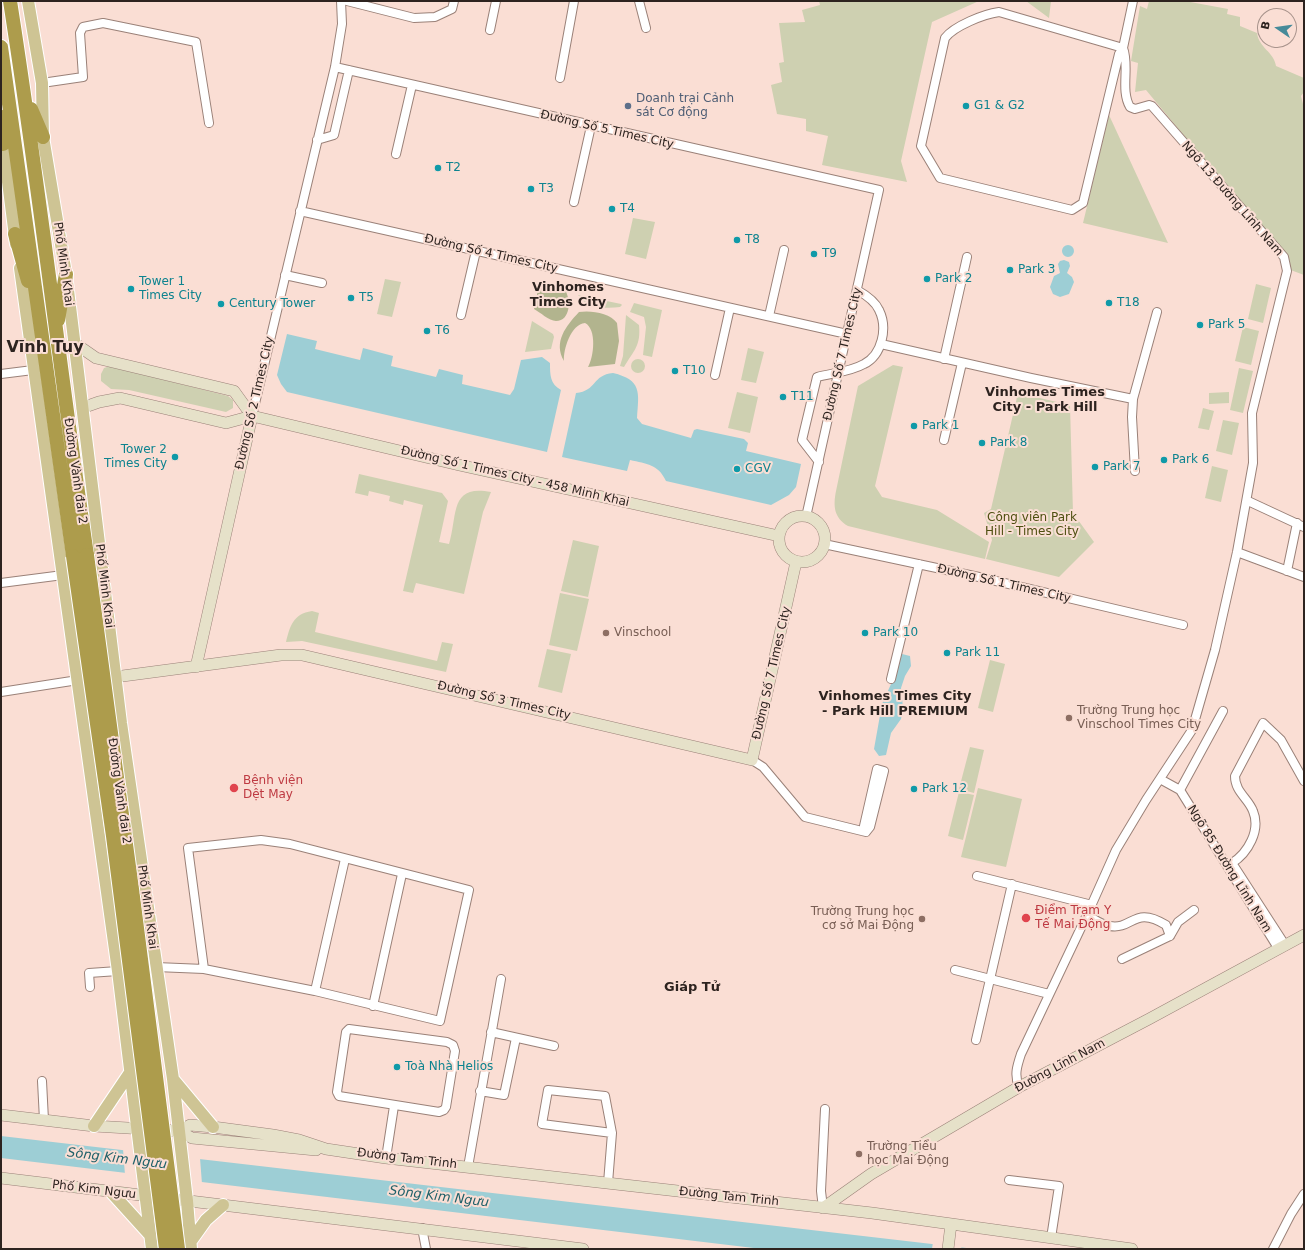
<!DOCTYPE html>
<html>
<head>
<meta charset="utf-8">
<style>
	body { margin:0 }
	#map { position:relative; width:1305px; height:1250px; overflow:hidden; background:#faded4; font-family:"DejaVu Sans",sans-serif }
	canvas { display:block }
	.frame { position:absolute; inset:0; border:2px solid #2d231f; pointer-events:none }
	.north { position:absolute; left:1257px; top:8px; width:40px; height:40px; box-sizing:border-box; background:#faded4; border:1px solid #a8938c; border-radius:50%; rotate:283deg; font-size:11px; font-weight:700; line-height:16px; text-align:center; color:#2d231f }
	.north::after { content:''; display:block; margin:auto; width:14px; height:18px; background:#468a99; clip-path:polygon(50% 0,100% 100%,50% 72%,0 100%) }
</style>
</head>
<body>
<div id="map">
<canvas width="1305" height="1250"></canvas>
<div class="frame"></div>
<div class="north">B</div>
</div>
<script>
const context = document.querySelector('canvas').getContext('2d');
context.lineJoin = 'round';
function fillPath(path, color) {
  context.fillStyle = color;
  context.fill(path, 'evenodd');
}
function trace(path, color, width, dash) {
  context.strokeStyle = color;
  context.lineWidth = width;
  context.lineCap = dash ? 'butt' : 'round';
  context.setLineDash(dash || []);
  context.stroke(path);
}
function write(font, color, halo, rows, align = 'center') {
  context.font = font + ' "DejaVu Sans",sans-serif';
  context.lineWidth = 4;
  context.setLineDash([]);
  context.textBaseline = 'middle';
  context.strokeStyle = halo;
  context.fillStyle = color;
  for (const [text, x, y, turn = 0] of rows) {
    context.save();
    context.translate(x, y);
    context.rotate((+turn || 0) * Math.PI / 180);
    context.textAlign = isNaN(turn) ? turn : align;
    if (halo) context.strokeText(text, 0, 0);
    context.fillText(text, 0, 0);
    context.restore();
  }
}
fillPath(new Path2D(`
	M819 1H979L932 22 901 161 907 182 822 165 828 136 806 131V119L777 114 771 85 782 82 779 63 784 62 779 23 805 22 802 10 820 5Z
	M1026 1H1051L1049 18Z
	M1149 1H1185L1228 9 1227 14 1240 17V26L1257 33C1259 48 1274 52 1276 66L1304 78V92L1301 96 1304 108V275L1288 269 1285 257 1146 90 1135 92 1138 63 1131 61 1140 6 1147 9Z
	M1109 115 1168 243 1083 223Z
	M633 218 655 222 646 259 625 254Z
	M385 279 401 282 392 317 377 314Z
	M1256 284 1271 288 1263 323 1248 319Z
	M578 295 621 304 622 305 620 307C606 309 586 308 578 295Z
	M634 303 662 310 652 357 643 355 646 327 644 317 630 312Z
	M626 315 639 325C641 346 634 350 624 367L620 366 623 356Z
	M532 321 553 334 554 337 551 349 525 352Z
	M1243 327 1259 331 1251 365 1235 361Z
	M748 348 764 352 756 383 741 380Z
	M631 366a7 7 0 1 1 14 0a7 7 0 1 1-14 0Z
	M893 365 903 367 875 486 882 497 937 510 989 542 985 559 848 526C834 518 833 506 836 491L858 386Z
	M110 366 228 396 233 400V408L226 412 129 390 111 389 101 381V374L104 368Z
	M1239 368 1253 371 1243 413 1230 410Z
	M737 392 758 397 750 433 728 428Z
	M1229 392V403L1209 404V393Z
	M1018 393 1070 405 1073 513 1094 542 1059 577 986 559 992 540 984 513 991 509Z
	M1203 408 1214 411 1209 430 1198 428Z
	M1223 420 1239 423 1232 455 1216 451Z
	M1212 466 1228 470 1221 502 1205 498Z
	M359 474 442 493 448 501 439 542 449 544C458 515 449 484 491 492L483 512 464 594 416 583 413 593 403 591 423 505 404 500 403 505 389 501 390 496 369 491 368 496 355 493Z
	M573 540 599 546 588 597 561 591Z
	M560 593 589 599 577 651 549 645Z
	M312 611 319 613 315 632 437 661 442 642 453 644 446 672 302 641 286 642C290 626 293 614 312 611Z
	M547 649 571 654 562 693 538 687Z
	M990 660 1005 664 993 712 978 708Z
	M970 747 984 750 974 793 959 789Z
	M978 788 1022 799 1006 867 961 857Z
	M959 792 974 795 963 840 948 836Z`), '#ced0b1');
fillPath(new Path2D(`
	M539 285 565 290C571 299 571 321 556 321 549 321 540 312 534 309Z
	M579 312C591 310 610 313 617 323L619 341 615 364 588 367C594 357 597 329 585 323 571 324 563 350 564 361 553 342 566 326 579 312Z`), '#b2b48e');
fillPath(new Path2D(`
	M1062 251a6 6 0 1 1 12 0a6 6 0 1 1-12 0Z
	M1064 260 1069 262 1070 266 1067 273 1072 277 1074 282 1069 294 1060 297 1053 294 1050 287 1054 276 1060 273 1058 264 1060 261Z
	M287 334 317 341 315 349 360 360 363 348 393 356 391 366 436 377 439 369 463 375 462 384 510 395 514 389 521 360 542 357 550 363C550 375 550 384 561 390L547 452 287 392 281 384 277 375Z
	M613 373C642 380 639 392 637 418L642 424 691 438 694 430 697 429 744 439 748 443 746 451 801 464 796 487 789 495 771 505 666 481C658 464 647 464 630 460L627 471 562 457 576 393C597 391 592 375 613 373Z
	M902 654 910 656 911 666 905 676 901 688 903 708 901 719 891 733 886 755 879 756 874 749 882 704 896 673V661Z
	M1 1136 975 1249H762L1 1158Z`), '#9dced5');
fillPath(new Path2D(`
	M123 1149 200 1158 202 1184 125 1175Z
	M933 1242 962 1245 961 1249H932Z`), '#faded4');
const street = new Path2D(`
	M347 1 414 18 435 17 452 9 454 1
	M639 1 646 28
	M490 30 496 1
	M1123 48 999 12C984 14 954 26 945 38L921 146 940 178 1072 210 1083 203 1119 54 1123 48 1133 1
	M335 67 879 190 806 517
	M560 78 574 1
	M42 83 83 77 80 33 83 27 103 23 196 42 209 123
	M317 140 334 135 349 70
	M396 154 412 85
	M574 202 591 126
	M300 211 847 334
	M285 275 322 283
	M461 315 476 251
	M769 316 784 250
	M881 344 1031 378 1133 399
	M944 359 967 257
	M1 374 33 370
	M715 375 730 308
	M252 416 335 67 342 24 341 1
	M944 440 962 363
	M819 462 802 440 817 377C832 373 850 372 864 364 882 355 888 328 879 310 875 301 866 295 857 290
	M1135 471 1132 417 1133 399 1157 312
	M1248 501 1304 527
	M824 544 979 577 1183 625
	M1237 552 1304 577
	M1287 571 1297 523
	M1 583 63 575
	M891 679 919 564
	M1 692 78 680
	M752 760 763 767 805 817 866 832
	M877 769 884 771 870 827 866 832 864 826Z
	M1160 779 1180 790 1278 948
	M1180 790 1223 711
	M977 876 1092 905
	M1087 915C1094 919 1102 925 1110 926 1133 930 1134 905 1166 925L1170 936 1122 959
	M1170 936 1178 922 1194 910
	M1285 945 1232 863C1248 853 1261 830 1253 811 1248 798 1235 792 1235 776L1263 723 1281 740 1304 781
	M156 967 204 969 315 991 440 1021 469 890 290 844 261 840 188 848 204 969
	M955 970 1049 994
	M90 987 89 973 118 971
	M315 991 345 859
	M373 1006 402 874
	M349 1029 447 1042 453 1045 455 1051 446 1107 444 1110 439 1112 339 1096 337 1092 346 1032Z
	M491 1032 554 1046
	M976 1040 1012 884
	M42 1081 44 1120
	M1019 1087C1014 1075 1017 1066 1021 1054L1087 915 1116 850 1146 800 1192 730 1215 650 1237 552 1253 463 1252 413 1287 271 1284 257 1152 106 1149 105 1135 109 1130 107C1120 90 1130 66 1123 48
	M480 1091 504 1095 516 1038
	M386 1158 394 1106
	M468 1167 501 979
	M1009 1180 1059 1186 1051 1238
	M608 1183 612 1133 605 1096 548 1090 542 1124 612 1133
	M823 1208 821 1191 825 1109
	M422 1228 426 1249
	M1273 1249 1291 1214 1304 1194`);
const secondary = new Path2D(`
	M73 342 96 358 234 391 252 416
	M82 408 99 402 120 398 226 423 252 416 459 465 779 536
	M779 539a23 23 0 1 1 46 0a23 23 0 1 1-46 0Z
	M196 667 252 416
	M115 677 281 655H302L752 760 796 562
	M1 1115 94 1126 179 1131 192 1138 316 1150
	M179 1131 190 1125 213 1127 273 1135 299 1140 326 1149 386 1158 872 1213 1132 1249
	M1 1178 583 1249
	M823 1208 871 1174 1019 1087 1149 1019 1304 935
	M948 1249 951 1224`);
const primary = new Path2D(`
	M28 1 42 83 43 137 66 274 121 723 173 1079 187 1201 191 1249
	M2 135 16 244
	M20 268 118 971 152 1249
	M173 1079 213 1127
	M94 1126 129 1074
	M112 1193 150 1235
	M191 1241 206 1220 223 1205`);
const highway = new Path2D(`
	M10 1C39 185 60 371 87 555
	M1 47 73 556
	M31 109 43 137
	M3 144 7 115
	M15 234 28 281
	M58 320 66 274`);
trace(street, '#9a8178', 10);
trace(secondary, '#9a8178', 12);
trace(primary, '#fff', 14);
trace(highway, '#fff', 16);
trace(street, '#fff', 8);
trace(secondary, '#e6e1c9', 11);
trace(primary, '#cec494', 12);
trace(highway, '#ad9c4c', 14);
const highwayBridge = new Path2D(`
	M87 555 132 889 178 1249
	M73 556 113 836 166 1249`);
trace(highwayBridge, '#fff', 16, []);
trace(highwayBridge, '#ad9c4c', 14);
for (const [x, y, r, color] of [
	[628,106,4,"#5c6f8a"],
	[966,106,4,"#0f9aa8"],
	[438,168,4,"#0f9aa8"],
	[531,189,4,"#0f9aa8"],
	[612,209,4,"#0f9aa8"],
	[737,240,4,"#0f9aa8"],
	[814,254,4,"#0f9aa8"],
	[1010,270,4,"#0f9aa8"],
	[927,279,4,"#0f9aa8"],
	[131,289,4,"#0f9aa8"],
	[351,298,4,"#0f9aa8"],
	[1109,303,4,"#0f9aa8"],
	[221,304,4,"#0f9aa8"],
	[1200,325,4,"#0f9aa8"],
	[427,331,4,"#0f9aa8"],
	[675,371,4,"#0f9aa8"],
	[783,397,4,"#0f9aa8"],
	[914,426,4,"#0f9aa8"],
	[982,443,4,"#0f9aa8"],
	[175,457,4,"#0f9aa8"],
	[1164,460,4,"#0f9aa8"],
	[1095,467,4,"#0f9aa8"],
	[737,469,4,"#0f9aa8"],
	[606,633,4,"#8d6e63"],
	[865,633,4,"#0f9aa8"],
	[947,653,4,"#0f9aa8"],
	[1069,718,4,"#8d6e63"],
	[234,788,5,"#e0444e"],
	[914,789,4,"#0f9aa8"],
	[1026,918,5,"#e0444e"],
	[922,919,4,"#8d6e63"],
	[397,1067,4,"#0f9aa8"],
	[859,1154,4,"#8d6e63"]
]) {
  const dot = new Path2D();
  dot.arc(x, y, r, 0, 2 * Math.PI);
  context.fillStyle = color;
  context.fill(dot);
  trace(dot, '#faded4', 1.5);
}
write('12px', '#4e5e75', '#faded4', [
	["Doanh trại Cảnh",636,99],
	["sát Cơ động",636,113]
], 'left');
write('12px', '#0d838f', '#faded4', [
	["G1 & G2",974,106],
	["T2",446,168],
	["T3",539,189],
	["T4",620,209],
	["T8",745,240],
	["T9",822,254],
	["Park 3",1018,270],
	["Park 2",935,279],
	["Tower 1",139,282],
	["Times City",139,296],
	["T5",359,298],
	["T18",1117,303],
	["Century Tower",229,304],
	["Park 5",1208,325],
	["T6",435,331],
	["T10",683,371],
	["T11",791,397],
	["Park 1",922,426],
	["Park 8",990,443],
	["Tower 2",167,450,"right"],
	["Times City",167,464,"right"],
	["Park 6",1172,460],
	["Park 7",1103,467],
	["CGV",745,469],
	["Park 10",873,633],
	["Park 11",955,653],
	["Park 12",922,789],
	["Toà Nhà Helios",405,1067]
], 'left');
write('12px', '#2d231f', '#faded4', [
	["Đường Số 5 Times City",607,130,13],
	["Ngõ 13 Đường Lĩnh Nam",1232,199,49],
	["Đường Số 4 Times City",491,254,13],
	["Phố Minh Khai",63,264,82],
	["Đường Số 7 Times City",843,354,-77],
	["Đường Số 2 Times City",255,403,-77],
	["Đường Vành đai 2",75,471,82],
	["Đường Số 1 Times City - 458 Minh Khai",515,477,13],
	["Đường Số 1 Times City",1004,584,13],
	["Phố Minh Khai",104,586,83],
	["Đường Số 7 Times City",772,673,-77],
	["Đường Số 3 Times City",504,701,13],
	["Đường Vành đai 2",119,791,82],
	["Ngõ 85 Đường Lĩnh Nam",1229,869,58],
	["Phố Minh Khai",147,907,82],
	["Đường Lĩnh Nam",1060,1066,-28],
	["Đường Tam Trinh",407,1159,7],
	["Phố Kim Ngưu",94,1190,7],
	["Đường Tam Trinh",729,1197,6]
]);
write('12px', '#4e4f10', '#faded4', [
	["Công viên Park",1032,518],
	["Hill - Times City",1032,532]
]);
write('12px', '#785e54', '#faded4', [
	["Vinschool",614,633],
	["Trường Trung học",1077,711],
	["Vinschool Times City",1077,725],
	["Trường Trung học",914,912,"right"],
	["cơ sở Mai Động",914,926,"right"],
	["Trường Tiểu",867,1147],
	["học Mai Động",867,1161]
], 'left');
write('12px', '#be3a42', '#faded4', [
	["Bệnh viện",243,781],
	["Dệt May",243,795],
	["Điểm Trạm Y",1035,911],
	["Tế Mai Động",1035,925]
], 'left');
write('bold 13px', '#2d231f', '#faded4', [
	["Vinhomes",568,288],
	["Times City",568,303],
	["Vinhomes Times",1045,393],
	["City - Park Hill",1045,408],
	["Vinhomes Times City",895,697],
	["- Park Hill PREMIUM",895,712],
	["Giáp Tử",692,988]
]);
write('italic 13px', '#1f6069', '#faded4', [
	["Sông Kim Ngưu",117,1159,7],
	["Sông Kim Ngưu",439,1197,7]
]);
write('bold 16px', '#2d231f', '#faded4', [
	["Vĩnh Tuy",45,348]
]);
</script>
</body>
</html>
